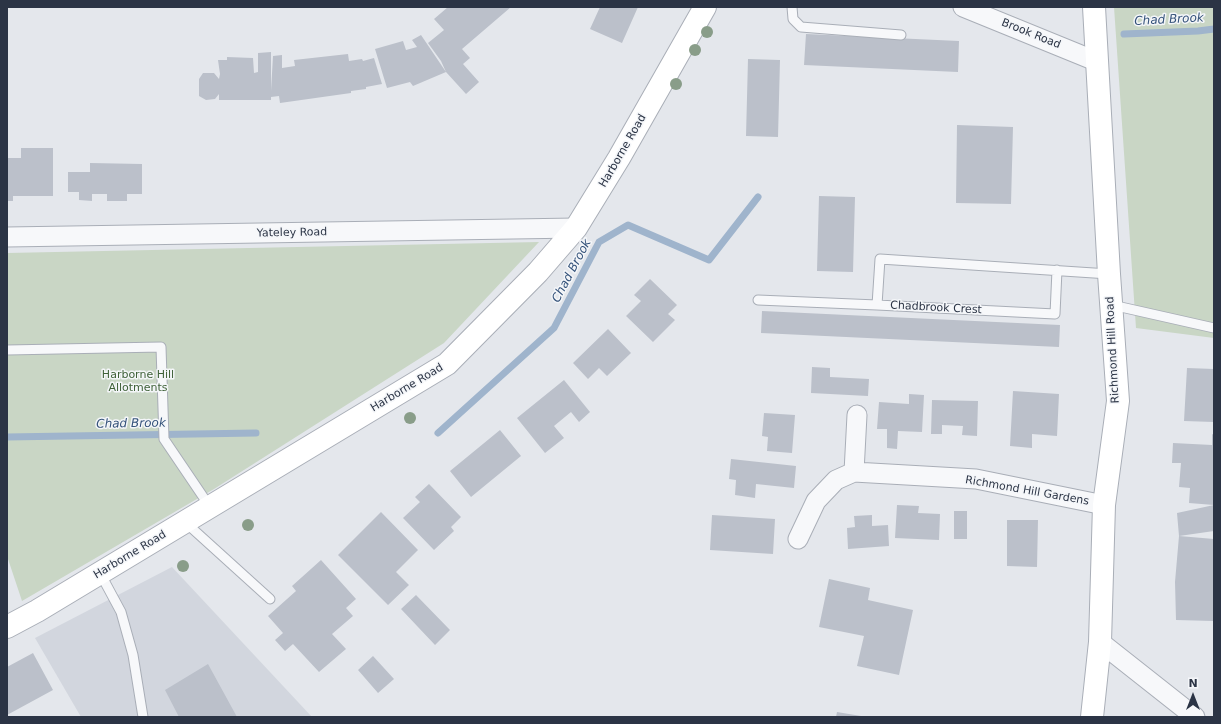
<!DOCTYPE html>
<html>
<head>
<meta charset="utf-8">
<style>
	body { margin:0 }
	#map { position:relative; width:1221px; height:724px; overflow:hidden; background:#e4e7ec; font-family:"DejaVu Sans",sans-serif }
	canvas { display:block }
	.frame { position:absolute; inset:0; border:8px solid #2b3445; pointer-events:none }
	.north { position:absolute; left:1173px; top:676px; width:40px; height:40px; -webkit-text-stroke:3px #f4f6f9; paint-order:stroke; rotate:0deg; font-size:11px; font-weight:700; line-height:16px; text-align:center; color:#2b3445 }
	.north::after { content:''; display:block; margin:auto; width:14px; height:18px; background:#2b3445; clip-path:polygon(50% 0,100% 100%,50% 72%,0 100%) }
</style>
</head>
<body>
<div id="map">
<canvas width="1221" height="724"></canvas>
<div class="frame"></div>
<div class="north">N</div>
</div>
<script>
const context = document.querySelector('canvas').getContext('2d');
context.lineJoin = 'round';
function fillPath(path, color) {
  context.fillStyle = color;
  context.fill(path, 'evenodd');
}
function trace(path, color, width, dash) {
  context.strokeStyle = color;
  context.lineWidth = width;
  context.lineCap = dash ? 'butt' : 'round';
  context.setLineDash(dash || []);
  context.stroke(path);
}
function write(font, color, halo, rows, align = 'center') {
  context.font = font + ' "DejaVu Sans",sans-serif';
  context.lineWidth = 3;
  context.setLineDash([]);
  context.textBaseline = 'middle';
  context.strokeStyle = halo;
  context.fillStyle = color;
  for (const [text, x, y, turn = 0] of rows) {
    context.save();
    context.translate(x, y);
    context.rotate((+turn || 0) * Math.PI / 180);
    context.textAlign = isNaN(turn) ? turn : align;
    if (halo) context.strokeText(text, 0, 0);
    context.fillText(text, 0, 0);
    context.restore();
  }
}
fillPath(new Path2D(`
	M172 567 312 717H81L35 638Z`), '#d2d6de');
fillPath(new Path2D(`
	M1114 7H1214V338L1136 328Z
	M539 242 444 343 214 489 22 601 7 556V253Z`), '#c9d6c5');
trace(new Path2D(`
	M1124 34 1198 31 1214 29
	M438 433 554 328 599 242 628 225 709 260 758 197
	M7 437 256 433`), '#9fb4cc', 7);
fillPath(new Path2D(`
	M448 7H511L462 49 470 58 463 64 479 82 466 94 446 72 441 61 428 43 444 30 434 19Z
	M600 7H638L622 43 590 29Z
	M806 34 959 41 958 72 804 65Z
	M421 35 446 72 413 86 410 82 387 88 375 49 403 41 406 50 417 47 412 40Z
	M271 52V91L273 56 282 55V68L295 66 294 60 348 54 349 61 362 59 363 61 374 58 382 84 366 87V89L351 91V93L280 103 279 96 271 97V100H219V94L215 99 206 100 199 96V79L203 73H214L219 79 220 74 218 60H227V57L253 58 254 73 258 72V53Z
	M748 59 780 60 778 137 746 136Z
	M957 125 1013 127 1011 204 956 203Z
	M21 148H53V196H13V201H7V158H21Z
	M90 163 142 164V194H127V201H107V194H92V201L79 200V192H68V172H90Z
	M819 196 855 197 853 272 817 271Z
	M650 279 677 305 668 314 675 320 653 342 626 316 641 301 634 295Z
	M762 311 1060 325 1059 347 761 333Z
	M608 329 631 353 607 376 599 368 588 379 573 363Z
	M812 367 830 368V377L869 379 868 396 811 393Z
	M1187 368 1214 369V422L1184 421Z
	M564 380 590 412 579 422 571 412 554 426 564 438 545 453 517 418Z
	M1013 391 1059 394 1057 436 1032 434V448L1010 446Z
	M909 394 924 395 922 432 898 431 897 449 887 448V429H877L879 402 909 404Z
	M932 400 978 401 977 436 962 435 963 426 942 425V434H931Z
	M764 413 795 415 792 453 767 451 768 437 762 436Z
	M500 430 521 456 471 497 450 471Z
	M1212 434 1214 435V505L1189 503 1190 488 1179 487 1181 463H1172L1173 443 1212 445Z
	M731 459 796 466 794 488 756 484 755 498 735 495 736 480 729 479Z
	M429 484 461 517 451 527 454 531 434 550 403 518 420 502 415 497Z
	M897 505 919 506 918 513 940 514 939 540 895 538Z
	M1214 505V531L1179 536 1177 513Z
	M954 511H967V539H954Z
	M381 512 418 550 396 572 409 585 388 605 338 555Z
	M712 515 775 519 773 554 710 550Z
	M872 515V526L888 525 889 546 848 549 847 528 855 527 854 516Z
	M1007 520H1038L1037 567 1007 566Z
	M1179 536 1214 539 1213 621 1176 620 1175 582Z
	M321 560 356 599 346 608 353 616 332 634 346 649 319 672 293 644 285 651 275 640 283 633 268 616 296 591 292 586Z
	M829 579 870 588 868 600 913 610 899 675 857 666 864 636 819 627Z
	M416 595 450 630 435 645 401 609Z
	M33 653 53 690 7 715V667Z
	M373 656 394 679 378 693 358 670Z
	M208 664 237 717H179L165 690Z
	M837 712 861 716V717H836Z`), '#bbc0ca');
const lane = new Path2D(`
	M792 7 793 19 801 27 901 35
	M1057 270 1055 314 877 305 880 259 1109 274
	M758 300 877 305
	M1112 305 1214 328
	M7 350 161 347 164 439 210 507
	M185 522 270 599
	M100 573 121 612 133 655 143 717`);
const street = new Path2D(`
	M963 7 1098 62
	M7 237 576 228
	M854 472 857 415
	M798 539 816 501 836 480 854 472 976 479 1104 505
	M1100 642 1195 717`);
const secondary = new Path2D(`
	M7 627 37 611 447 364 538 272 576 228 619 158 705 7
	M1092 717 1100 642 1104 505 1118 401 1109 274 1094 7`);
trace(lane, '#a9aeb7', 11);
trace(street, '#a9aeb7', 21);
trace(secondary, '#a9aeb7', 24);
trace(lane, '#f7f8fa', 9);
trace(street, '#f7f8fa', 19);
trace(secondary, '#fff', 22);
context.fillStyle = '#899d89';
for (const [x, y] of [
	[707,32],
	[695,50],
	[676,84],
	[410,418],
	[248,525],
	[183,566]
]) {
  context.beginPath();
  context.arc(x, y, 6, 0, 2 * Math.PI);
  context.fill();
}
write('11px', '#2b3445', '#f4f6f9', [
	["Brook Road",1031,34,22],
	["Harborne Road",623,151,-60],
	["Yateley Road",292,233,-1],
	["Chadbrook Crest",936,308,3],
	["Richmond Hill Road",1113,350,-93],
	["Harborne Road",407,388,-31],
	["Richmond Hill Gardens",1027,491,10],
	["Harborne Road",130,555,-31]
]);
write('11px', '#3f6138', '#f4f6f9', [
	["Harborne Hill",138,375],
	["Allotments",138,388]
]);
write('italic 12px', '#34527a', '#f4f6f9', [
	["Chad Brook",1169,20,-3],
	["Chad Brook",572,271,-62],
	["Chad Brook",131,424,-1]
]);
</script>
</body>
</html>
